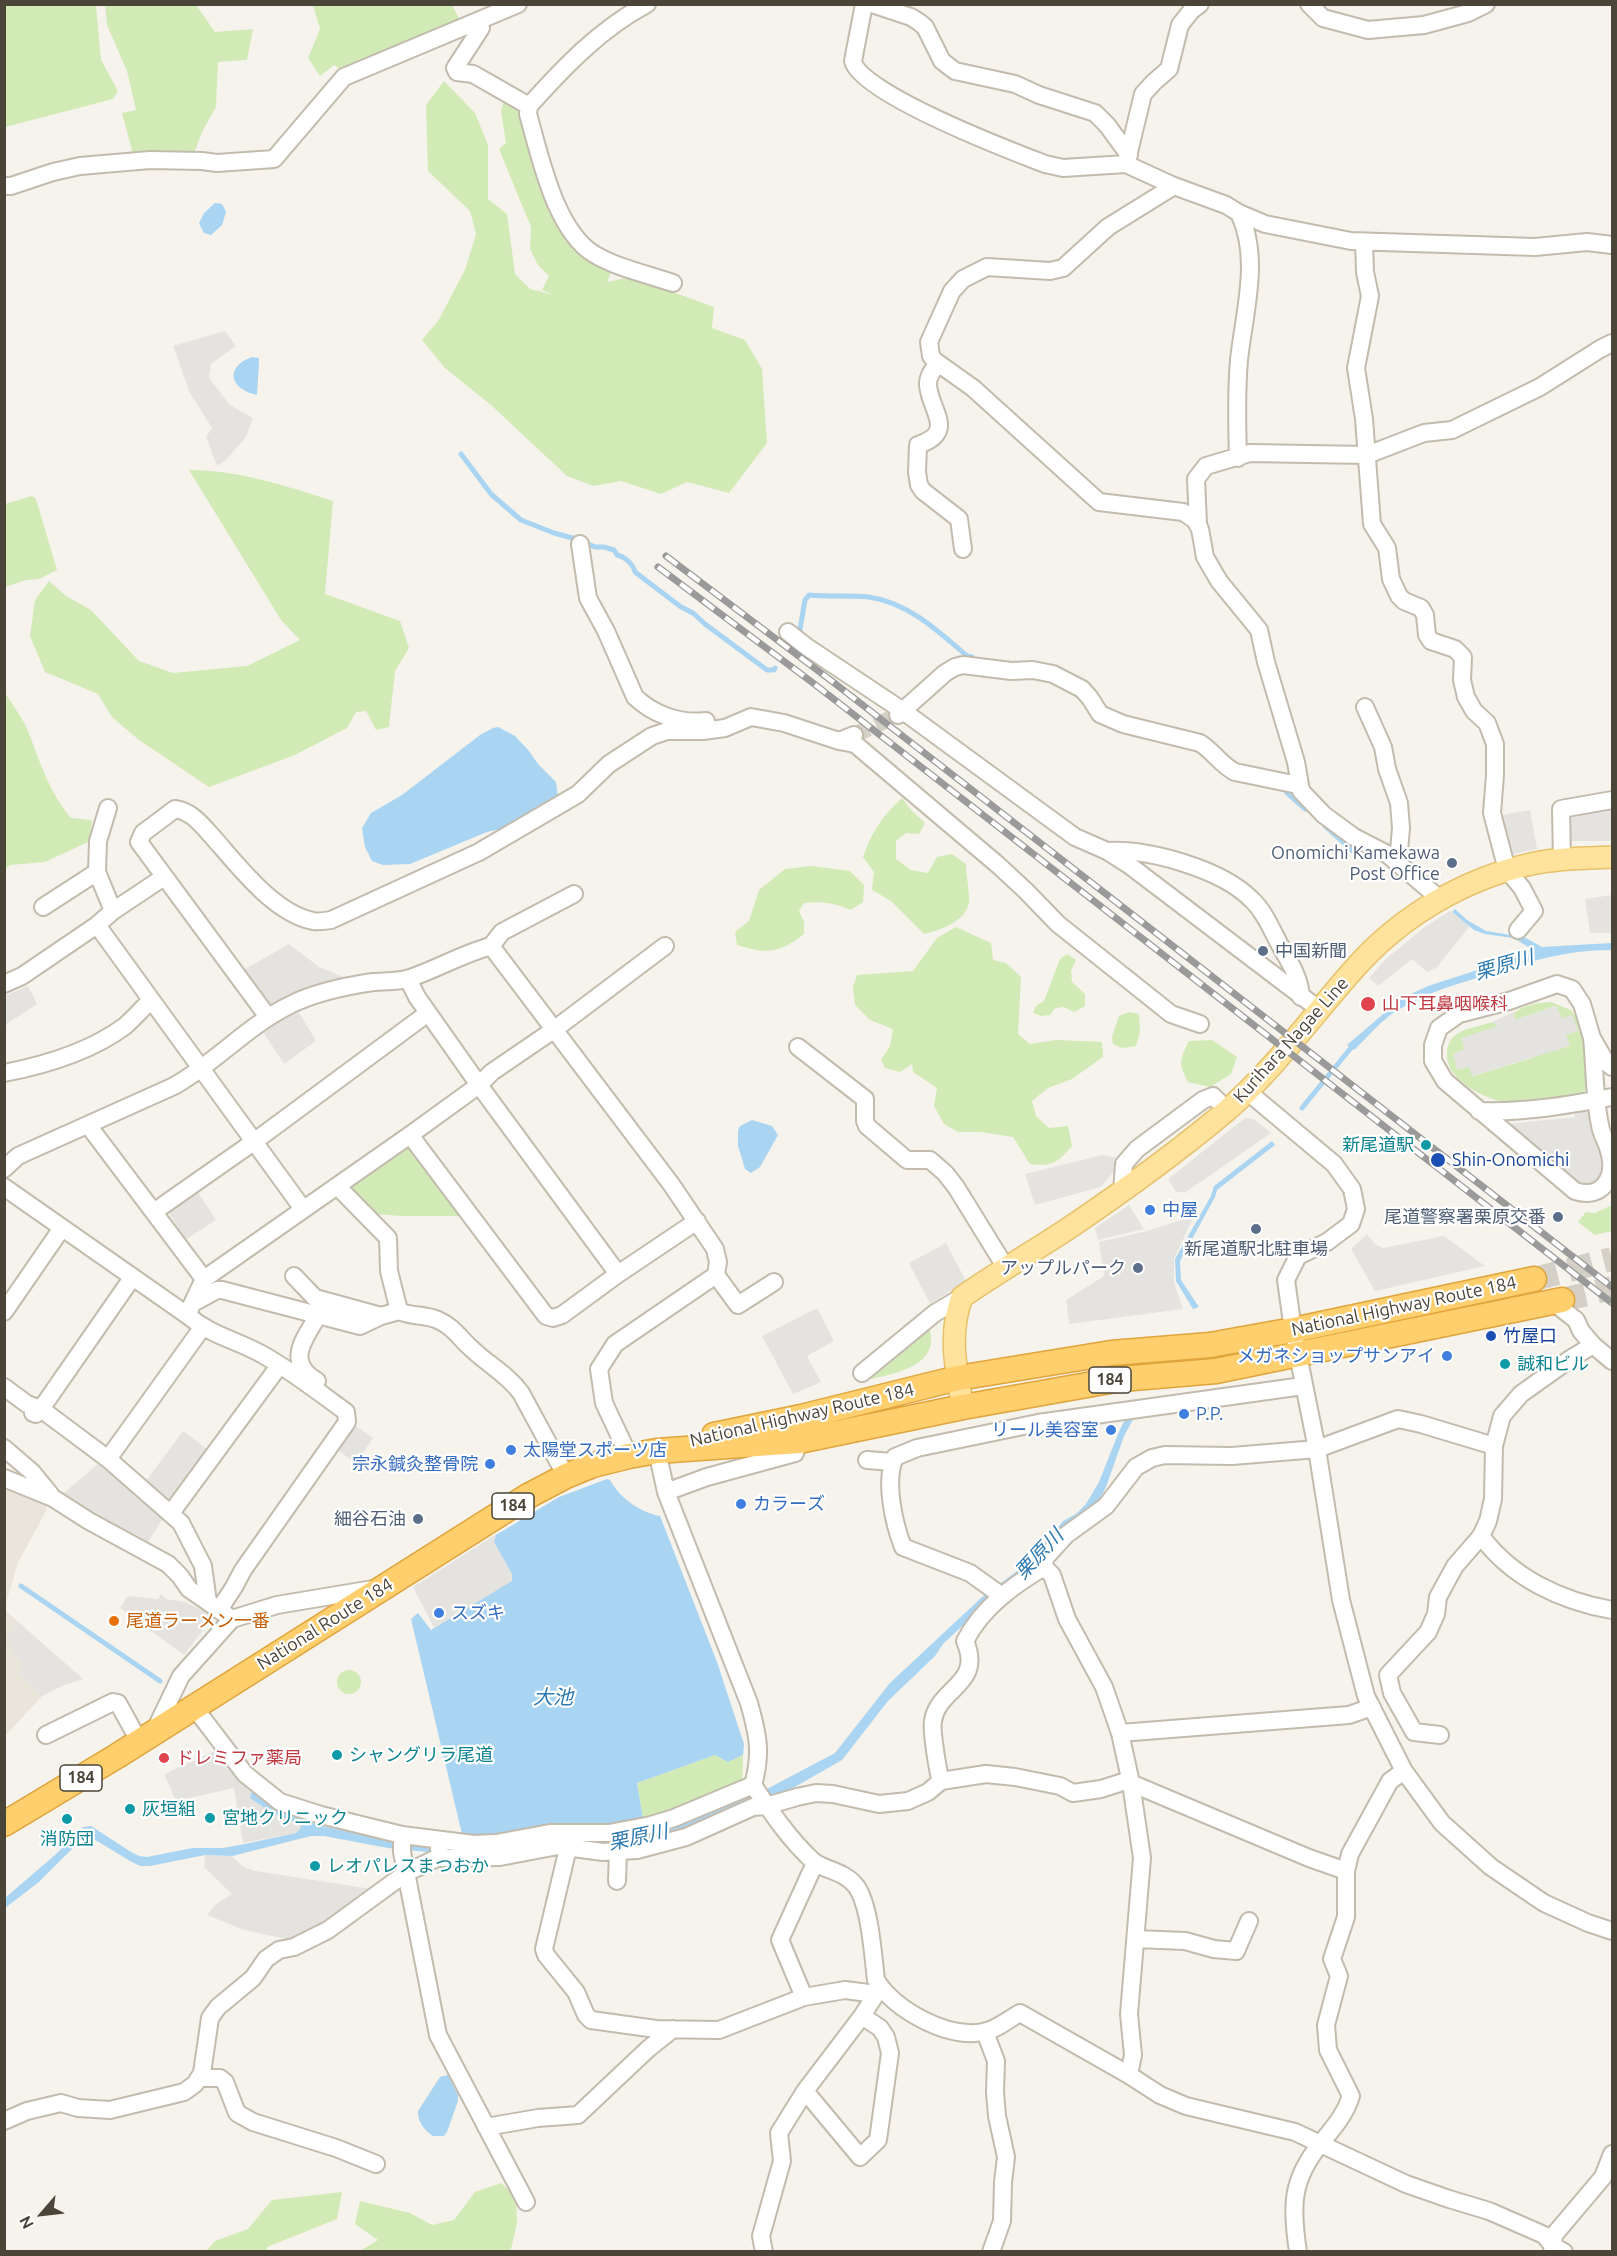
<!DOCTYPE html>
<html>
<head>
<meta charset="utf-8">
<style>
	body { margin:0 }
	#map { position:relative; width:1617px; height:2256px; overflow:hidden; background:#f6f3ec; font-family:Ubuntu,sans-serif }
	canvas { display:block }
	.frame { position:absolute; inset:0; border:6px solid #4b4439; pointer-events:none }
	.north { position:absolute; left:12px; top:2184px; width:60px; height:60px; -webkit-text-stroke:4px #fff; paint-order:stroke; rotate:242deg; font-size:16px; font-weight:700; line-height:24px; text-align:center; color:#4b4439 }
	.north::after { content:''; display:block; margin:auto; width:21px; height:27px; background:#4b4439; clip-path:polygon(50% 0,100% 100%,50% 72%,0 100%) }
</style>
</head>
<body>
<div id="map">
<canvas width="1617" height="2256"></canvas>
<div class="frame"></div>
<div class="north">N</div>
</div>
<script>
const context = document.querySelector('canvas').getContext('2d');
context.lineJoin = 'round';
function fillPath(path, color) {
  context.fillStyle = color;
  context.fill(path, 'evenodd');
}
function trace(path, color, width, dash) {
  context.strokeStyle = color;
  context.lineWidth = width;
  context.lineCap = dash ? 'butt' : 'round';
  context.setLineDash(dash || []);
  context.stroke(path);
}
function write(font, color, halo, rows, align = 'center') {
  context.font = font + ' Ubuntu,"Noto Sans JP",sans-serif';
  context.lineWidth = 4.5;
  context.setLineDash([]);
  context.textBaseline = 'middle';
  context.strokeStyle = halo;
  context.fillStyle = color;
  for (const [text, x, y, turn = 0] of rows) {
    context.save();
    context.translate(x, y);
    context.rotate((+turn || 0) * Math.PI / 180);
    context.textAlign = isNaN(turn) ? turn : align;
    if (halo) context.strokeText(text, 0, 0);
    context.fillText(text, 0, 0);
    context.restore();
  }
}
fillPath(new Path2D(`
	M5 1478 44 1503 47 1509 18 1563 5 1606Z
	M5 1610 83 1679 64 1685 42 1696 7 1734 5 1732Z`), '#eae5da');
fillPath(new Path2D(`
	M5 4 96 5 101 60 118 91 113 99 5 127Z
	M105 5H196L215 32 253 29 247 60 218 62 216 107 203 130 194 153 147 150 133 154 122 113 136 110 127 71 107 25Z
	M313 5H452L462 24 344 72 334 65 320 76 308 58 320 29Z
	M444 81 475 113 488 145V199L507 214 515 274 530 289 554 295 542 290 549 276 538 265 530 249 531 227 499 149 506 143 501 111 506 95 524 106 533 142 587 251 611 273 607 282 631 277 714 307 712 328 745 340 762 369 767 443 729 493 687 482 661 494 621 481 594 486 567 476 491 405 445 368 422 340 438 321 465 270 476 234 470 211 428 171 426 105Z
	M189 470C239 470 286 486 333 501L325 594 400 621 409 648 395 671 389 727 376 730 366 711 356 712 347 728 295 755 209 787 139 740 112 717 98 694 45 672 30 636 35 600 49 581 66 596 91 610 139 661 173 673 247 666 300 640 281 620Z
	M32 496 36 499 57 570 39 579 26 580 5 587V504Z
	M4 691C12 704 22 717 28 731 40 762 49 792 71 818L92 820 90 841 45 862 10 865 5 869Z
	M902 798 912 811 925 823 919 834 906 833 896 841V859L911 870 928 873 937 857 952 854 966 864C966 873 970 896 969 903 965 922 940 930 924 934L891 901 872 890 874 872 863 857C871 833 883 815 902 798Z
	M811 866 850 871 864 885 863 902 851 910C835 903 821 901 804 903L799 911 804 922V934C778 954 767 954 737 945L735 932 749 921 759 890 785 869Z
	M956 927 991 943 993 960 1006 963 1021 977 1018 1034 1030 1044 1056 1040 1102 1042 1103 1057 1072 1079 1048 1088 1032 1101 1036 1116 1049 1128 1068 1126 1072 1146C1057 1163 1052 1167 1030 1164L1013 1137 981 1132H958L944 1124 934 1106 937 1088 913 1072 912 1064 900 1072 885 1068 881 1060 890 1046 893 1029 870 1020 855 1005 853 987 857 975 913 971 937 938Z
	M1067 954 1076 960 1071 971 1072 982 1085 994V1006L1074 1012 1064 1007 1055 1008 1050 1015 1041 1016 1033 1013 1036 1006 1044 1001 1060 959Z
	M1551 1002 1571 1010 1580 1022 1585 1037 1590 1076 1586 1090C1569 1101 1524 1105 1504 1102 1483 1098 1451 1081 1447 1059 1446 1051 1448 1042 1453 1037 1462 1028 1481 1026 1492 1022L1498 1026 1464 1049 1457 1069 1469 1066 1473 1076 1532 1058 1566 1035 1562 1019 1556 1006 1515 1020 1513 1014C1522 1005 1538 1003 1551 1002Z
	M1129 1012 1139 1014 1140 1032 1136 1046 1122 1048 1113 1044 1112 1037 1119 1016Z
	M1212 1040 1237 1057 1231 1074 1210 1087 1188 1082C1178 1063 1180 1059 1189 1041Z
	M407 1147H410L464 1216H401L365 1213 346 1188Z
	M1612 1205V1231L1595 1235 1578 1222 1586 1212 1595 1213Z
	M929 1328C942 1366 893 1374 867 1380Z
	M337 1682a12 12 0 1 1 24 0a12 12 0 1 1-24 0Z
	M715 1755 728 1762 743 1755 742 1786 644 1824 637 1783Z
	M501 2183 516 2197 517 2223 511 2249 508 2251H360L378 2240 355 2224 360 2201 410 2213 432 2225 454 2220 475 2192Z
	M342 2192 337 2219 267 2247V2251H206L215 2241 248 2229 272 2200Z`), '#d2eab5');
fillPath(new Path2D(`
	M225 331 236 346 211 364 209 378 230 405 253 418 246 437 226 460 217 466 206 437 212 428 190 393 173 346Z
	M1612 802V841H1563L1562 812Z
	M1530 810 1537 849 1506 856 1495 816Z
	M1612 895V933H1590L1585 899Z
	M1450 911 1470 926 1437 967 1427 972 1412 959 1378 986 1369 978 1386 959 1422 929Z
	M289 944 319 967 346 978 313 986 268 1005 245 969Z
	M28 986 37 1004 8 1023 5 1027V996Z
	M1556 1006 1562 1018 1572 1015 1578 1031 1566 1035 1570 1046 1472 1076 1469 1067 1457 1070 1453 1054 1464 1049 1461 1038 1498 1026 1492 1022 1516 1011 1513 1014 1515 1020Z
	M299 1012 316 1041 284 1064 263 1032 276 1023Z
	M1574 1112H1597L1604 1159 1602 1177 1595 1184 1587 1186 1581 1184 1500 1120 1508 1119 1506 1122 1508 1124 1575 1117Z
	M1245 1118 1254 1119 1271 1133 1186 1192H1176L1168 1179Z
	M1102 1155 1124 1159 1101 1187 1035 1205 1025 1174Z
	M195 1188 216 1220 185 1240 169 1213 172 1205Z
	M1129 1205 1144 1229 1098 1240 1095 1228Z
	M1194 1216 1174 1259V1282L1183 1309 1069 1324 1066 1300 1104 1276 1099 1242 1147 1231Z
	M1367 1234 1375 1244 1383 1248 1444 1236 1485 1266 1375 1291 1351 1249Z
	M946 1243 966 1281 930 1304 909 1263Z
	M817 1308 834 1341 807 1356 821 1382 793 1394 762 1336Z
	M353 1424 373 1438 356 1463 336 1449Z
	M183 1431 211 1452 173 1504 143 1485Z
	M99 1463 164 1517 148 1542 84 1508 64 1493Z
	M498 1533 495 1542 512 1574 513 1581 434 1628 413 1587Z
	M161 1594 166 1599 185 1602 198 1608 210 1615 212 1619 184 1655 120 1608 128 1596 158 1599Z
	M18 1623 83 1679 64 1685 42 1696 18 1672 24 1664 11 1649 12 1645 5 1640Z
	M215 1751 252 1790 250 1798 270 1812 299 1824 302 1828 296 1833 243 1843 234 1788 176 1801 164 1774Z
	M205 1855 232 1856 242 1866 255 1871 378 1890 295 1941 244 1930 207 1915 216 1904 232 1894 204 1867Z`), '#e5e3e0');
fillPath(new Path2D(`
	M215 203 222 204 226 212 222 225 211 235 204 233 199 223 204 213Z
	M252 357 259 358V362L257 395C232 390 222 368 252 357Z
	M498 727 515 736 529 751 538 764 556 782 558 797 505 828 487 832 410 864 383 865 372 861 365 847 362 828 371 813 402 795 480 735 493 728Z
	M1455 909 1467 920 1486 931 1524 937 1542 947 1612 943V950C1564 950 1533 961 1487 975 1456 984 1426 993 1398 1010 1381 1020 1368 1037 1354 1050L1347 1045 1402 998 1428 986 1533 952 1532 949 1513 938 1485 934 1474 930 1452 912Z
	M752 1120 772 1126 778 1135 760 1167 751 1173 745 1169 738 1146V1130L740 1126Z
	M1272 1141 1275 1145 1217 1190 1215 1197 1180 1261 1181 1280 1199 1307 1193 1309 1176 1281 1175 1259 1211 1196 1214 1186Z
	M1136 1414 1124 1436 1106 1487 1099 1500 1087 1515 1035 1567 972 1617 943 1644 935 1656 888 1701 842 1760 793 1788 776 1794 645 1845 437 1853 388 1848 324 1836H311L232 1856 205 1855 150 1866H140L130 1861 89 1836 84 1837 39 1882 5 1908V1898L55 1855 83 1827 91 1826 131 1852 139 1856 147 1857 193 1848H223L245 1844 296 1833 301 1828 299 1824 270 1812 250 1798 252 1791 286 1814 326 1827 394 1841 579 1838 765 1790 835 1753 890 1683 981 1598 1029 1562 1063 1521 1076 1514 1086 1504 1099 1482 1118 1434 1127 1415Z
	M607 1479 610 1480C620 1498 639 1512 660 1516L717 1662 744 1744 743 1755 728 1762 715 1755 637 1783 644 1824 493 1840 462 1834 411 1619 418 1613 431 1630 512 1581V1574L494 1542 496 1535 559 1497Z
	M448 2075 458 2095V2101L447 2132 444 2136H433C425 2131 417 2121 418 2111L440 2077Z`), '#a9d4f2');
trace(new Path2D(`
	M461 454 491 494 521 520 554 533 576 539 595 547H604L614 550 617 555C625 557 633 564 635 572L681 607 693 613 705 624 767 670H774L775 668
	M799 635 805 600 809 595C829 597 850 595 869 597 909 603 938 631 967 656L972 657
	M1287 793 1305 809
	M1325 826 1355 853
	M1302 1108 1354 1044
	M21 1586 160 1681`), '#a9d4f2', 5);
trace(new Path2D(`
	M854 735 898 715`), '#d4d0c8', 16, [16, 8]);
trace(new Path2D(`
	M1534 1279 1612 1259
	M1562 1300 1612 1288`), '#d4d0c8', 24, [24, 12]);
const minor = new Path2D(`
	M647 4C600 29 564 67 529 106L528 114C540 156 555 230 594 254 617 268 647 274 673 283
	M864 4 853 61C859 93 1011 151 1045 164L1063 168 1126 164 1174 186 1226 205 1239 213 1265 224 1351 241 1535 247 1587 242 1612 245
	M872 4 911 17 919 22 925 27 942 61 955 71 1015 84 1039 95 1095 113 1107 125 1129 155
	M1309 4 1323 18 1368 30 1424 25 1468 13 1486 4
	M479 22 481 28 455 68 457 72 473 74 529 106
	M1127 160 1143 94 1154 82 1169 69 1180 25 1191 11 1200 4
	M4 186H11L53 172 80 166 150 160 202 161 217 163 274 159 344 77 518 4
	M1174 186 1108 227 1063 268 1050 271 987 267 963 279 952 291 929 342 931 356 935 361 973 388 1099 502 1183 512 1195 520 1200 529 1205 557 1219 581 1259 630 1266 662 1296 762 1301 791 1324 815 1354 837 1387 854 1440 899
	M1364 242 1365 272 1370 296 1356 368 1364 419 1372 524 1387 548 1391 579 1399 596 1404 601 1421 608 1425 615 1427 635 1431 641 1455 649 1463 657 1462 680 1466 697 1474 711 1487 723 1495 744V775L1492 813 1507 870 1522 888 1534 911 1518 930
	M938 363C933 370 927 377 928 385 930 411 957 432 918 445L917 472 919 485 923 491 959 519 963 549
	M1238 458C1237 425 1236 393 1239 360 1244 312 1261 259 1239 213
	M1198 524 1196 479 1206 466 1250 453 1367 455 1424 433 1452 430 1540 387 1600 349 1612 343
	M580 544 588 598 606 631 635 697C654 715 680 724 706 721
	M788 632 807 647 903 711 1075 837 1107 851 1129 865 1320 1010
	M1365 707 1383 747 1387 769 1399 803 1401 828 1398 863
	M898 715 945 673 955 667 963 665 1011 671 1033 670 1053 674 1082 689 1090 698 1100 714 1123 724 1200 743C1213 751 1221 765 1235 772L1298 785
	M839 741 855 744 998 865 1026 891 1058 924 1171 1014 1200 1024
	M108 808 98 841 97 872 113 911
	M1108 851C1149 849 1222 869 1252 900 1265 912 1272 931 1281 947 1290 963 1300 978 1301 997
	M1562 859 1561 809 1612 800
	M43 907 97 872
	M97 925 303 1209
	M491 946 502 932 574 894
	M408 979 417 997 479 1085 618 1274
	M4 984 22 976 97 925 113 911 164 877
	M268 1017 139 842 143 833 175 809C191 811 201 824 211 835 237 864 273 913 313 921 318 922 325 921 331 920L479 852 578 794 609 764 652 736 667 731H703L725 728 751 717 784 723 839 741 854 735
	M1592 1038C1595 1066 1594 1097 1600 1125 1601 1134 1607 1142 1609 1151 1617 1177 1602 1200 1575 1191L1445 1081 1433 1061V1045L1439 1028 1459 1014 1509 1001 1557 984 1572 989 1582 1004 1592 1038 1606 1062 1612 1067
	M798 1047 865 1099V1121L867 1126 907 1160H930L945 1173 956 1187 1006 1268
	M4 1073C46 1065 90 1052 125 1026 134 1018 143 1008 151 1000
	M1248 1092 1334 1164 1352 1189 1356 1209 1351 1224 1327 1242 1298 1256 1286 1280 1293 1330 1317 1449 1341 1600 1366 1696 1404 1771 1442 1823 1491 1867 1544 1903 1588 1923 1612 1931
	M1479 1111C1523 1113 1569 1105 1612 1097
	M88 1125 204 1279
	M410 1135 546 1316 553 1318 562 1315 618 1274 697 1221
	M4 1169 18 1156 174 1086C215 1063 247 1026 290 1005 315 992 346 986 373 982 385 981 399 982 410 978 437 969 462 954 491 946L671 1184 715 1249 718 1262 716 1275 615 1344 599 1369 604 1403 629 1456
	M4 1187 187 1315C213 1337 238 1340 265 1356 293 1372 320 1393 346 1412L347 1422 243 1570 234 1587 219 1610
	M338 1187 388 1238 389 1271 399 1311
	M1122 1192 1124 1164 1137 1149 1203 1100 1213 1096 1227 1110
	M155 1211 255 1141 428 1013
	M716 1275 738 1305 774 1282
	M294 1276 315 1298 381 1316 399 1311C412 1317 424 1314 438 1320 454 1327 460 1339 473 1350 489 1365 508 1375 521 1393L566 1476
	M1553 1302 1576 1320 1581 1331 1593 1345 1612 1361
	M193 1303 217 1290H222L360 1326 381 1316
	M4 1312 62 1228
	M187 1315 204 1279 410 1135 479 1085 492 1072 555 1029 665 946
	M862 1373 935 1313 962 1297
	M317 1381C284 1362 305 1338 319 1314
	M4 1387 27 1404 41 1409 108 1459 181 1523 203 1566 208 1602 232 1619
	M33 1413 36 1414 41 1409 132 1278
	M4 1448 32 1472 50 1494
	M657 1451 666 1492 749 1703C758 1735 762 1753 753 1785 771 1812 789 1839 813 1861 825 1871 843 1870 856 1886 870 1905 873 1955 876 1980 895 2010 947 2039 983 2032 996 2030 1009 2019 1020 2013L1129 2075 1160 2095 1186 2106 1295 2132 1406 2184 1449 2199 1489 2211 1544 2235 1553 2246 1564 2252
	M108 1459 202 1328
	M867 1460 893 1462
	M4 1478 53 1498 89 1521 168 1564 180 1576 189 1589 208 1602
	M666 1492 707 1477 795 1453 799 1441
	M171 1513 279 1366
	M1481 1536C1512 1578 1561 1601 1612 1610
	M1044 1567 1052 1575 1067 1619 1104 1687 1120 1733 1131 1783 1142 1858 1129 2014 1133 2055 1129 2075
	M1002 1596 970 1573 903 1547C894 1524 884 1481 895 1457L917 1448 1038 1423 1303 1386
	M194 1707 245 1774 280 1802 321 1815 402 1835 474 1844 496 1843 550 1833H609L651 1825 674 1818 753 1785
	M155 1730 181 1676 232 1619 277 1605 373 1589
	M1120 1733 1349 1715 1372 1707
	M46 1735 113 1702 118 1703 139 1741
	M1440 1735 1414 1732 1392 1693 1388 1675 1428 1632 1436 1614 1438 1597 1455 1566 1481 1536 1488 1521 1493 1499 1494 1446 1502 1416 1521 1394 1570 1359 1593 1345
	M941 1781C938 1773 931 1729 933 1721 938 1687 984 1685 965 1641 982 1608 1012 1586 1044 1567L1045 1558 1066 1535 1106 1506 1136 1467 1152 1458 1165 1455 1232 1456 1317 1449 1398 1419 1421 1424 1494 1446
	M402 1835V1852L438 2035 526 2202
	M568 1848 544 1949 546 1955 576 1992 586 2015 591 2020 656 2029 719 2030 804 1997 845 1990 876 1994 883 1990
	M437 1858 500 1857 558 1846 603 1852 637 1850 686 1837 753 1807 766 1806 797 1797 816 1793 833 1794 879 1804 908 1801 928 1792 941 1781 986 1774 1015 1777 1060 1786 1073 1793 1101 1789 1126 1781 1309 1858 1346 1871
	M617 1881 618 1852
	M1136 1939 1185 1941 1214 1949 1236 1951 1249 1921
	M804 1997 780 1940 815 1863
	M985 2032 996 2061 995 2092 997 2116 1006 2157 1003 2182 1002 2221 991 2252
	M199 2078H220L225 2082 237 2113 253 2122 336 2148 376 2164
	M805 2091 860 2157 878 2140 890 2053 886 2037 880 2028 862 2016
	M4 2121 27 2111 61 2103 78 2108 110 2110 184 2092 195 2084 202 2073 210 2018 218 2007 253 1978 266 1959 279 1950 294 1947 328 1930 406 1873 437 1858 440 1854 439 1849
	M486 2127 538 2118 578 2115 648 2049 673 2029
	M764 2252 761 2236 782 2161 779 2133 805 2091 862 2016 876 1994
	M1298 2252C1291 2206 1291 2180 1321 2143 1334 2127 1345 2115 1351 2096L1328 2050 1326 2025 1339 1976 1332 1959 1346 1917V1871L1350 1854 1390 1781 1404 1771
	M1552 2252 1554 2235 1603 2177 1612 2154`);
const major = new Path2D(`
	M963 1407C956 1371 948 1333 962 1297 998 1272 1036 1250 1072 1226 1125 1190 1176 1153 1225 1112 1274 1070 1312 1016 1355 968 1401 916 1464 879 1531 864 1558 858 1586 858 1612 857`);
const highway = new Path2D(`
	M714 1435 801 1417 958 1378 1111 1353 1210 1345 1293 1330 1534 1279
	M4 1824 117 1756 528 1496 566 1476 593 1465 629 1456 657 1451 799 1441 963 1407 1121 1379 1216 1371 1562 1300`);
trace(minor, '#c2bbae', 20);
trace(major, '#e6c16a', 24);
trace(highway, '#e0a43c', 27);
trace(minor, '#fff', 16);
trace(major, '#ffe39c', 21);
trace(highway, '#ffcf6e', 24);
const rail = new Path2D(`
	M666 556 833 682 1612 1287
	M658 567 813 683 1612 1303`);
trace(rail, '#9a9a9a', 7);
trace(rail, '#fff', 4.5, [14]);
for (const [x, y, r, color] of [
	[1452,863,6,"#5c6f8a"],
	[1263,951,6,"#5c6f8a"],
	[1368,1004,8,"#e0444e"],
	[1426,1145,6,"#0f9aa8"],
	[1438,1160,8,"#1a4fb4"],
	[1150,1210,6,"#3f7fe0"],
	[1558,1217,6,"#5c6f8a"],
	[1256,1229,6,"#5c6f8a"],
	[1138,1268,6,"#5c6f8a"],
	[1491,1336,6,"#1a4fb4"],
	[1447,1356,6,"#3f7fe0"],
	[1505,1364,6,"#0f9aa8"],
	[1184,1414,6,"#3f7fe0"],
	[1111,1430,6,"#3f7fe0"],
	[511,1450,6,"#3f7fe0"],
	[490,1464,6,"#3f7fe0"],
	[741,1504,6,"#3f7fe0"],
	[418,1519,6,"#5c6f8a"],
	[439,1613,6,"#3f7fe0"],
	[114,1621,6,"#e8710a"],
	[337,1755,6,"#0f9aa8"],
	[164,1758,6,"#e0444e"],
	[130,1809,6,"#0f9aa8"],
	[210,1818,6,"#0f9aa8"],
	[67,1819,6,"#0f9aa8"],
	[315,1866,6,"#0f9aa8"]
]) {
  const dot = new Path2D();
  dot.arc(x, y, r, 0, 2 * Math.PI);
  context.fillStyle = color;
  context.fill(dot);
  trace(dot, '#fff', 2);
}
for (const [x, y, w] of [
	[1110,1380,42],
	[513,1506,42],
	[81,1778,42]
]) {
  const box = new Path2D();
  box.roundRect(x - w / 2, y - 13, w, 26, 4.5);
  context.fillStyle = '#fff';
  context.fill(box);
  trace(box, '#4b4439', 1.5);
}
write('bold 16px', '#4b4439', null, [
	["184",1110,1380],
	["184",513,1506],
	["184",81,1778]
]);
write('18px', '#4e5e75', '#fff', [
	["Onomichi Kamekawa",1440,853],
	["Post Office",1440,874],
	["中国新聞",1275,951,"left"],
	["尾道警察署栗原交番",1546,1217],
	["新尾道駅北駐車場",1256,1249,"center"],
	["アップルパーク",1126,1268],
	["細谷石油",406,1519]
], 'right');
write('18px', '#be3a42', '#fff', [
	["山下耳鼻咽喉科",1382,1004],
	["ドレミファ薬局",176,1758]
], 'left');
write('18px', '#4b4439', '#fff', [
	["Kurihara Nagae Line",1291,1040,-48],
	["National Highway Route 184",1404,1306,-12],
	["National Highway Route 184",802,1415,-13],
	["National Route 184",325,1624,-32]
]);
write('18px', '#0d838f', '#fff', [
	["新尾道駅",1414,1145,"right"],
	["誠和ビル",1517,1364],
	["シャングリラ尾道",349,1755],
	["灰垣組",142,1809],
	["宮地クリニック",222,1818],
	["消防団",67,1839,"center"],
	["レオパレスまつおか",327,1866]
], 'left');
write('18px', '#164399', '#fff', [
	["Shin-Onomichi",1452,1160],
	["竹屋口",1503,1336]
], 'left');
write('18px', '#366cbe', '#fff', [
	["中屋",1162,1210],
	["メガネショップサンアイ",1435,1356,"right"],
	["P.P.",1196,1414],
	["リール美容室",1099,1430,"right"],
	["太陽堂スポーツ店",523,1450],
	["宗永鍼灸整骨院",478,1464,"right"],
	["カラーズ",753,1504],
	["スズキ",451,1613]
], 'left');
write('18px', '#c56008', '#fff', [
	["尾道ラーメン一番",126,1621]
], 'left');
write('italic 20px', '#2e7ab2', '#fff', [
	["栗原川",1504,965,-16],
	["栗原川",1039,1554,-47],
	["大池",553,1697],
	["栗原川",638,1837,-12]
]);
</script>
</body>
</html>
